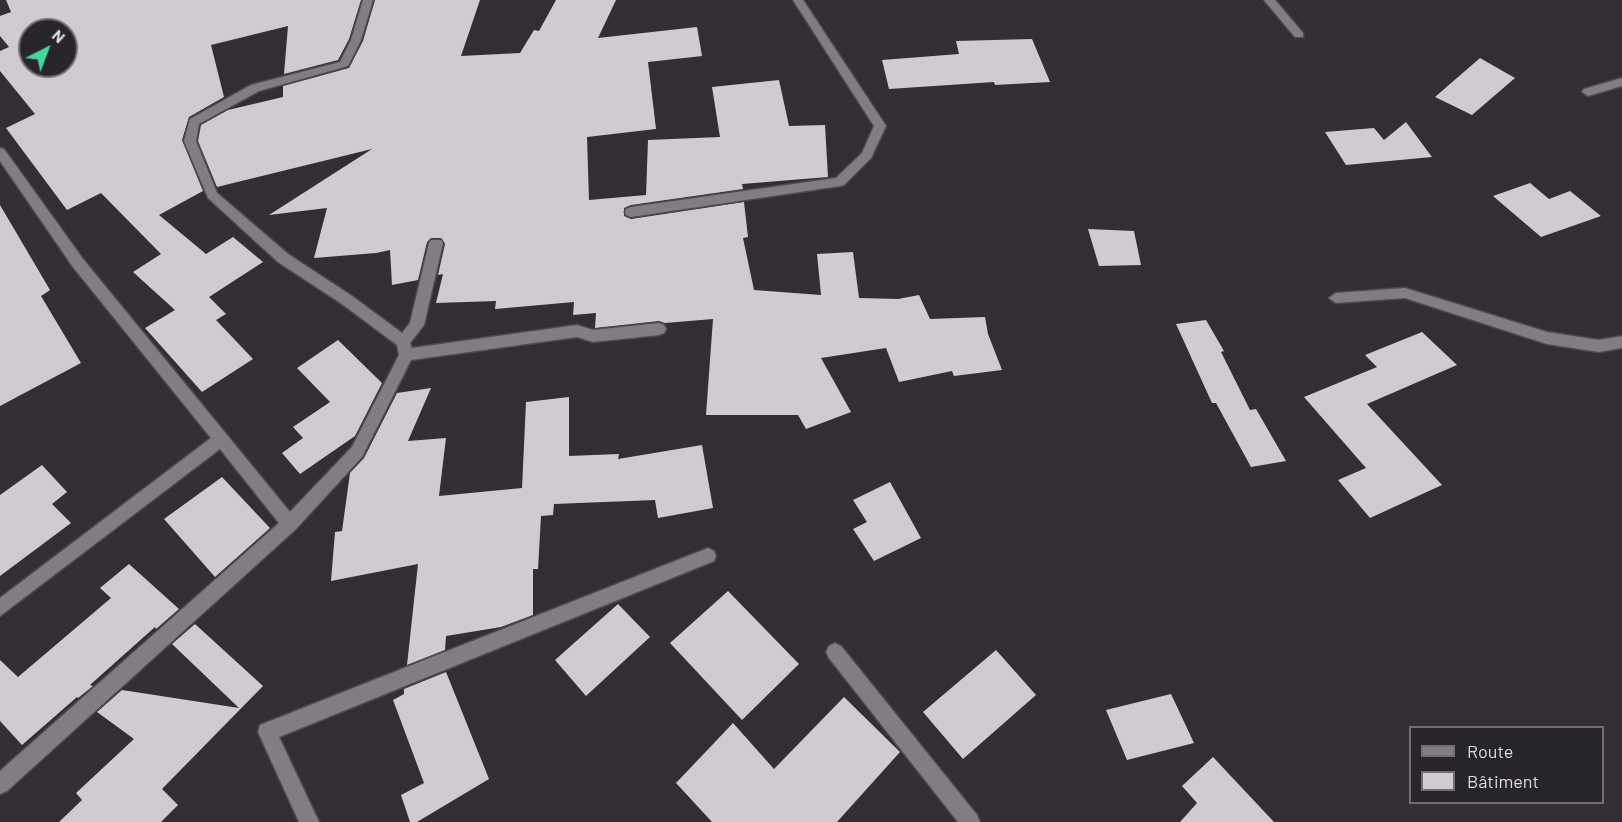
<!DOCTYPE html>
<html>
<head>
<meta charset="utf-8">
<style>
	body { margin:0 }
	#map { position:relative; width:1622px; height:822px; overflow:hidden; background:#322e34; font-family:Barlow,sans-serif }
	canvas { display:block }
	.legend { position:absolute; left:1409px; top:726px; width:195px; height:78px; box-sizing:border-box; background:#28252a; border:2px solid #716e72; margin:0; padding:8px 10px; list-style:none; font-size:18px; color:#dedcdf }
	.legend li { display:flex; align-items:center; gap:12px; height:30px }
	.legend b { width:30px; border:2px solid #716e72 }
	.north { position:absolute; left:18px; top:18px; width:60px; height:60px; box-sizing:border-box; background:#28252a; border:2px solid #716e72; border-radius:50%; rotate:42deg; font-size:16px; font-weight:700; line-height:24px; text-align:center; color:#dedcdf }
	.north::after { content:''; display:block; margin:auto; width:21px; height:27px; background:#48d49d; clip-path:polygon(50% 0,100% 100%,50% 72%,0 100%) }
</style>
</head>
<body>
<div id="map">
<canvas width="1622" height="822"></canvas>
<ul class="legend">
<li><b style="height:8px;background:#817d83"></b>Route</li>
<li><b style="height:16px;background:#d0cbd2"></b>Bâtiment</li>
</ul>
<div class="north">N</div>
</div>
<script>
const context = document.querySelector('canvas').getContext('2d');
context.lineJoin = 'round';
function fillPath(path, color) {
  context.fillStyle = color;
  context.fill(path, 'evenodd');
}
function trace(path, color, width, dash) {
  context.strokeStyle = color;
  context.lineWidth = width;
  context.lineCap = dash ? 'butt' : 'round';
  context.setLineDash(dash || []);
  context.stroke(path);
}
fillPath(new Path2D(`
	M6 0H361L349 39 338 60 284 74 288 26 211 45 224 97 189 117 182 140 203 191 159 215 206 254 233 237 263 262 209 297 226 314 216 320 253 359 202 392 145 328 175 310 133 272 161 254 101 193 67 210 6 128 35 114 0 71V51L9 47 0 36V16L11 12ZM30 30H66V66H30Z
	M375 0H480L461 56 520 53 534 30 539 31 556 0H616L598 38 697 27 702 56 648 62 656 129 587 137 589 200 646 195 648 140 720 137 712 87 779 80 789 126 825 125 828 177 742 184 743 189 631 205 624 208V216L631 219 744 202 748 237 743 238 754 290 821 295 817 254 853 252 859 298 898 299 919 295 930 319 985 317 988 334 1002 370 954 376 952 371 899 382 886 348 821 358 851 412 806 429 798 415H706L713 319 665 323 659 321 595 328 596 313 573 315 574 302 495 309 496 301 436 303 443 274 438 275 445 244 441 238H431L427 242 418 280 392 285 390 250 376 253 314 258 327 208 269 215 372 149 217 187 198 141 201 125 228 110 283 97V86L349 68 363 41Z
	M1032 39 1050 82 995 85 994 82 889 89 882 60 959 54 956 41Z
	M1480 58 1515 78 1472 115 1435 97Z
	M1406 122 1432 157 1346 165 1325 132 1374 128 1384 140Z
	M1530 183 1549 199 1570 191 1601 216 1541 237 1493 196Z
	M0 205 50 290 41 296 81 363 0 406Z
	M1088 229 1134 231 1141 265 1099 266Z
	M1206 320 1224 351 1221 352 1250 410 1256 409 1286 461 1251 467 1216 403H1212L1176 324Z
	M1422 332 1457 365 1367 404 1442 485 1370 518 1338 480 1366 468 1304 397 1377 367 1365 355Z
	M338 340 382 383 355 436 300 474 282 453 303 438 293 427 330 402 297 368Z
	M431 388 408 441 446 438 439 496 522 488 526 402 569 397V456L619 454 618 459 702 445 713 508 658 518 655 500 554 504 553 515 541 516 538 569H533V615L501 627 446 636 445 650 407 665 418 564 331 581 335 532 342 531 350 473 364 458 397 393Z
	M42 465 67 492 52 504 71 523 0 576V495Z
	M222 477 270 528 215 577 164 519Z
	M890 482 921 538 874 561 853 529 867 522 853 500Z
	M129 564 179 609 156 629 155 627 90 685 93 686 78 698 77 697 22 745 0 721V660L18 677 111 598 100 588Z
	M728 591 799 664 742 720 670 643Z
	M618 604 650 637 586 696 555 660Z
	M195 624 263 686 162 789 178 805 161 822H59L82 800 76 793 134 739 97 712 122 690 239 708 172 644Z
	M996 650 1036 695 963 759 923 712Z
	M446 672 489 779 417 822H410L401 795 424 783 393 700 404 694V689Z
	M1171 694 1194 743 1127 760 1106 710Z
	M844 697 900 752 837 822H712L676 783 733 723 774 769Z
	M1213 757 1274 822H1180L1197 803 1182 786Z`), '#d0cbd2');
const street = new Path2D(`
	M363 0H373L361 40 348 66 259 91 199 124 196 141 217 193 288 254 352 296 402 333 410 323 429 243 431 240H441L443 243 424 325 410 343 412 348 577 325 593 330 659 323 664 325 666 329 664 333 659 335 593 342 577 337 411 360 362 457 296 529 7 791 0 794V771L279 523 220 449 0 616V598L211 438 73 267 0 161V148L4 149 83 259 290 512 352 447 399 355 397 345 342 304 278 262 208 198 184 141 190 119 251 85 340 62 351 40Z
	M793 0H803L886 126 871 158 844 185 840 186 631 217 626 215 625 212 626 209 631 207 836 178 862 153 874 126Z
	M1264 0H1275L1303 33V37H1295Z
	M1622 78V86L1588 96 1582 92 1584 89Z
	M1405 288 1547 332 1599 340 1622 336V348L1599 352 1547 344 1405 298 1336 303 1329 298 1336 293Z
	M708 548 714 551 716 556 714 561 279 737 319 822H299L258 732 260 725Z
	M835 643 841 646 977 815 980 822H958L829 658 826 652 829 646Z`);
trace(street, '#4d4a4f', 3);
fillPath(street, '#817d83');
</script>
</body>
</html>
